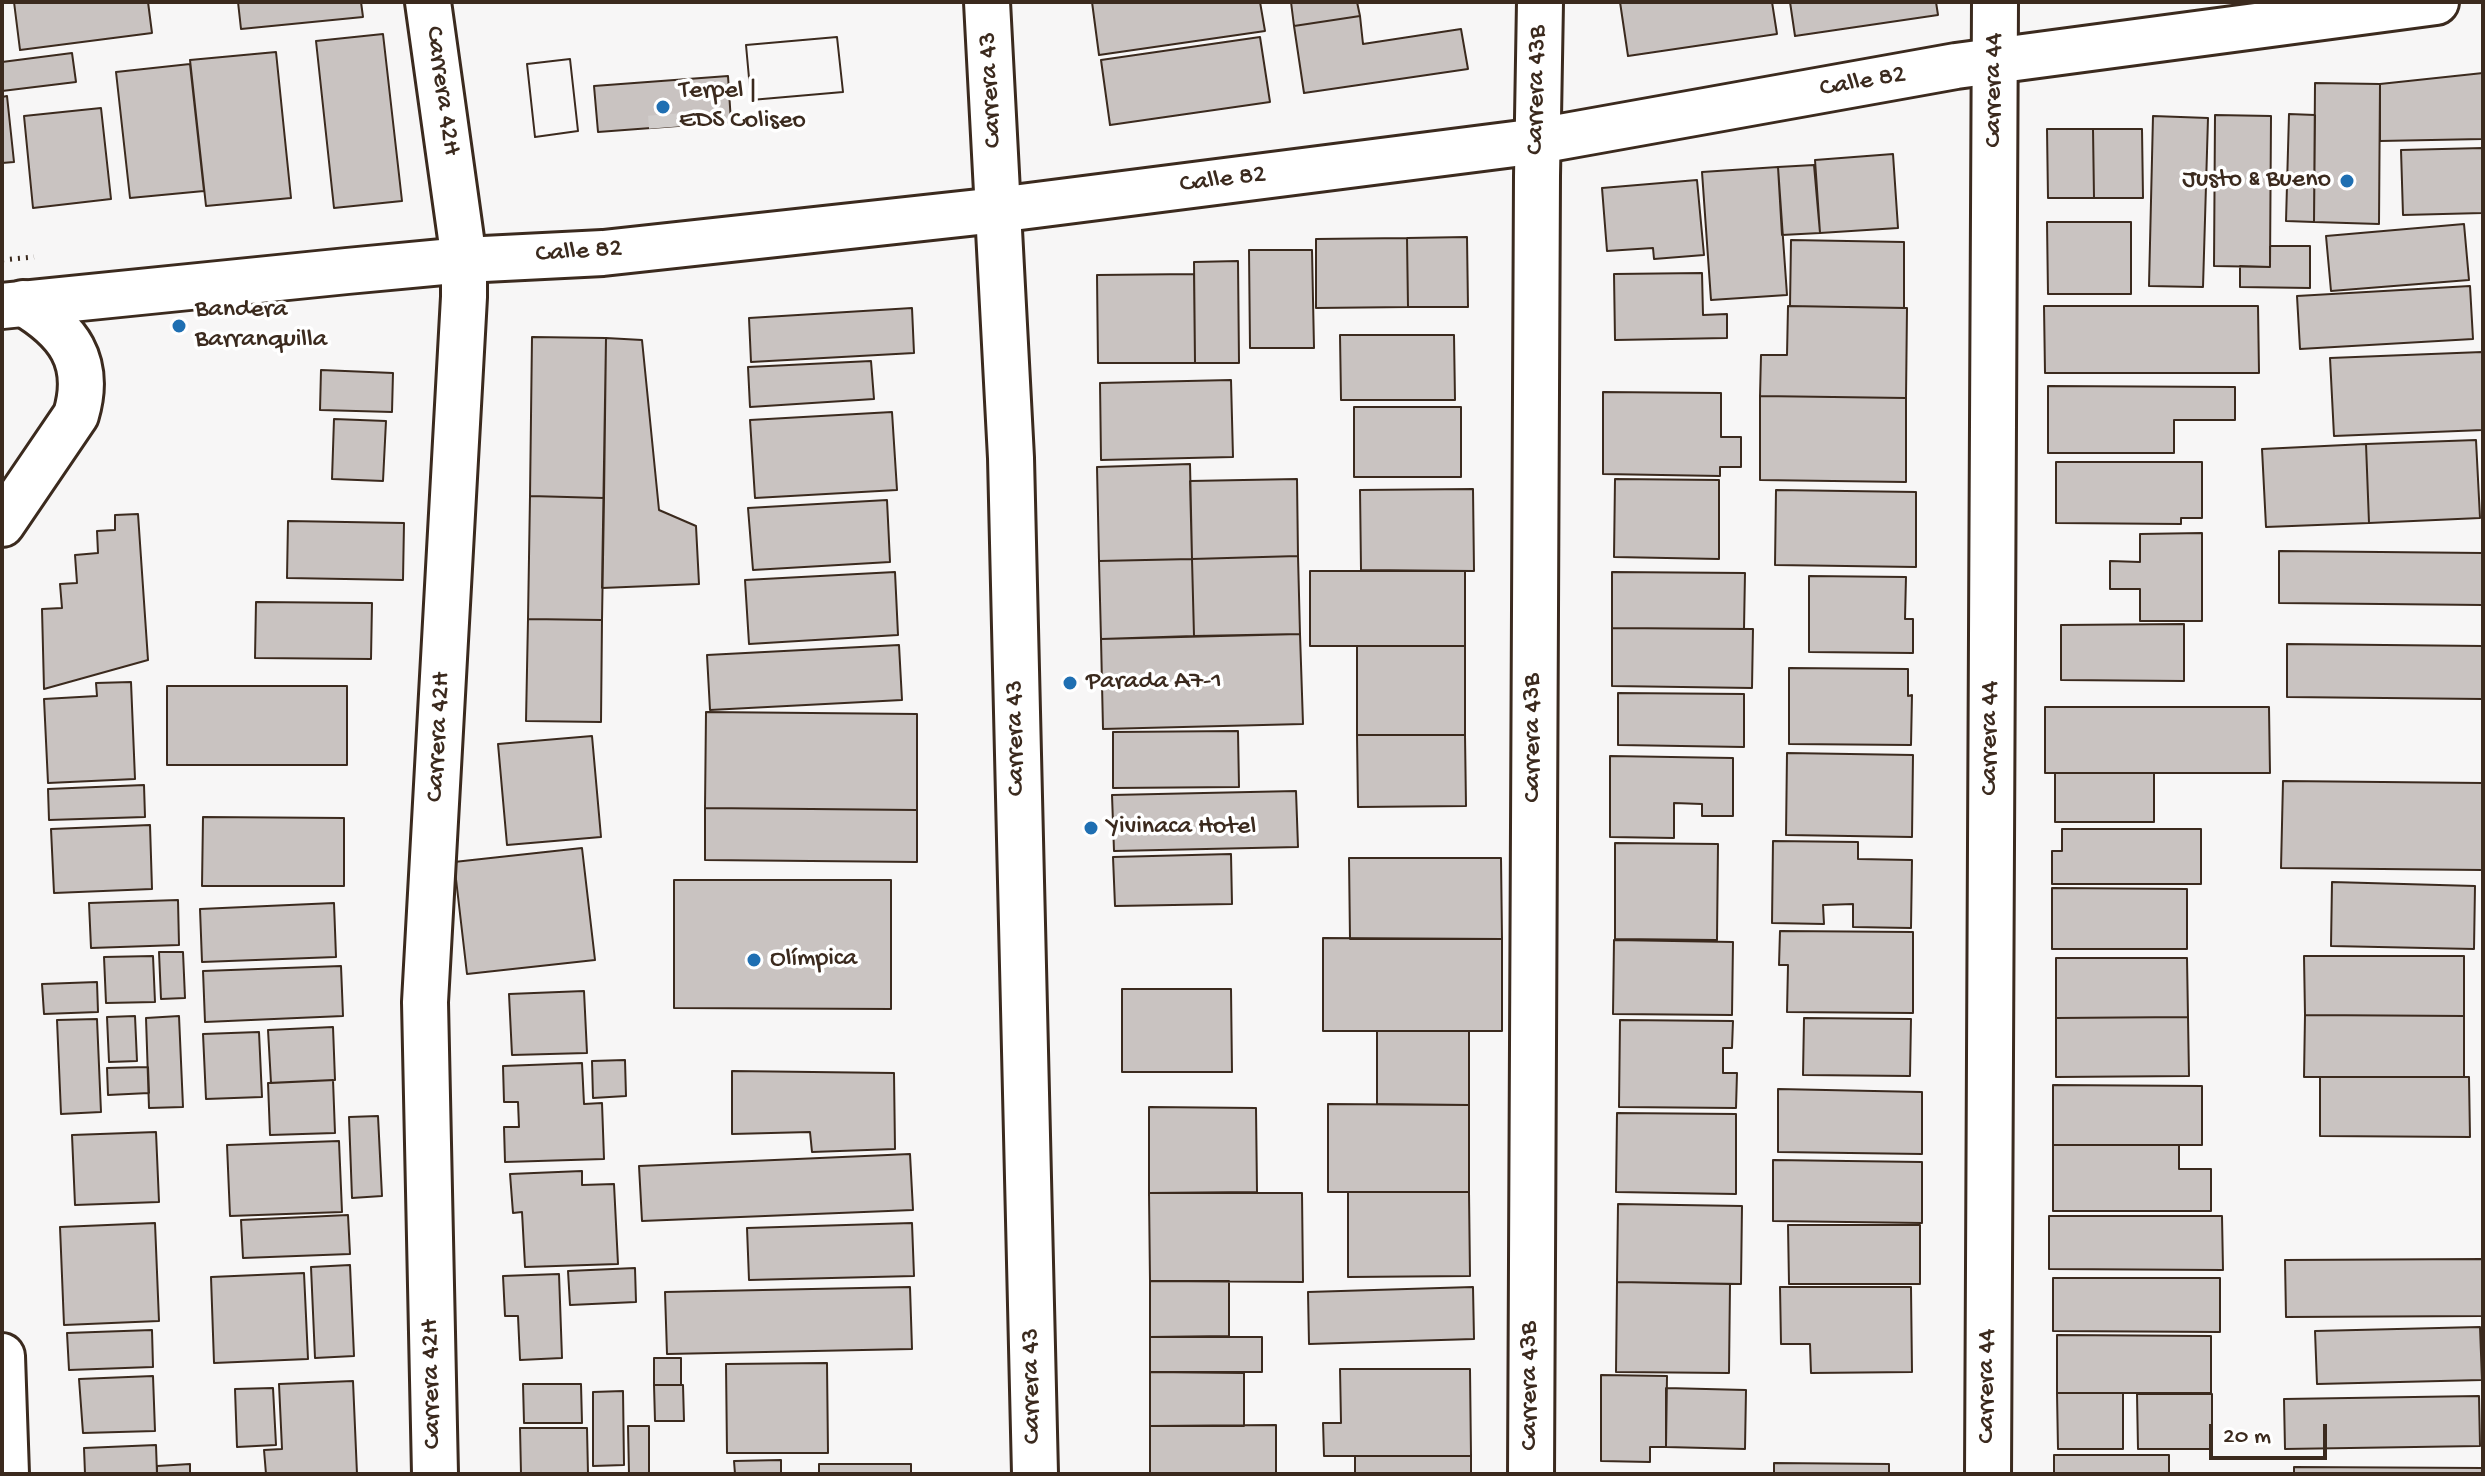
<!DOCTYPE html>
<html>
<head>
<meta charset="utf-8">
<style>
	body { margin:0 }
	#map { position:relative; width:2485px; height:1476px; overflow:hidden; background:#f7f6f6; font-family:"Gochi Hand",sans-serif }
	canvas { display:block }
	.frame { position:absolute; inset:0; border:4px solid #3b2a1e; pointer-events:none }
	.scale { position:absolute; left:2209px; top:1424px; width:118px; height:36px; box-sizing:border-box; border:4px solid #3b2a1e; border-top:0; padding-left:10px; font-size:24px; line-height:28px; white-space:nowrap; color:#3b2a1e; -webkit-text-stroke:6px #fff; paint-order:stroke }
</style>
</head>
<body>
<div id="map">
<canvas width="2485" height="1476"></canvas>
<div class="frame"></div>
<div class="scale">20 m</div>
</div>
<script>
const context = document.querySelector('canvas').getContext('2d');
context.lineJoin = 'round';
function fillPath(path, color) {
  context.fillStyle = color;
  context.fill(path, 'evenodd');
}
function trace(path, color, width, dash) {
  context.strokeStyle = color;
  context.lineWidth = width;
  context.lineCap = dash ? 'butt' : 'round';
  context.setLineDash(dash || []);
  context.stroke(path);
}
function write(font, color, halo, rows, align = 'center') {
  context.font = font + ' "Gochi Hand",sans-serif';
  context.lineWidth = 7;
  context.setLineDash([]);
  context.textBaseline = 'middle';
  context.strokeStyle = halo;
  context.fillStyle = color;
  for (const [text, x, y, turn = 0] of rows) {
    context.save();
    context.translate(x, y);
    context.rotate((+turn || 0) * Math.PI / 180);
    context.textAlign = isNaN(turn) ? turn : align;
    if (halo) context.strokeText(text, 0, 0);
    context.fillText(text, 0, 0);
    context.restore();
  }
}
const building = new Path2D(`
	M14 2H148L152 33 20 50Z
	M238 2H361L363 17 241 29Z
	M1092 2H1260L1265 31 1099 55Z
	M1291 2H1357L1360 16 1294 26Z
	M1620 2H1772L1777 34 1628 56Z
	M1790 2H1936L1938 15 1795 36Z
	M1360 16 1363 44 1461 29 1468 69 1304 93 1294 26Z
	M383 34 402 201 334 208 316 41Z
	M837 37 843 92 751 100 746 45Z
	M837 37 843 92 751 100 746 45Z
	M1260 37 1270 102 1110 125 1101 60Z
	M276 52 291 198 206 206 190 60Z
	M72 53 76 82 2 91V62Z
	M570 59 578 131 535 137 527 64Z
	M570 59 578 131 535 137 527 64Z
	M190 64 204 191 130 198 116 72Z
	M2483 73V139L2380 141V84Z
	M728 76 731 122 598 132 594 86Z
	M2315 83 2380 84 2379 224 2314 222Z
	M7 96 14 162 2 163V97Z
	M101 108 111 199 33 208 24 116Z
	M2289 114 2315 115 2314 222 2286 221Z
	M2215 115 2271 116 2270 267 2214 266Z
	M2153 116 2208 118 2203 287 2149 286Z
	M2047 129H2093L2094 198H2048Z
	M2093 129H2142L2143 198H2094Z
	M2483 148V213L2403 215 2401 150Z
	M1893 154 1898 228 1820 233 1815 160Z
	M1814 165 1820 233 1782 235 1778 167Z
	M1778 167 1787 295 1711 300 1702 172Z
	M1697 180 1704 255 1654 259 1653 248 1607 251 1602 188Z
	M2047 222H2131V294H2048Z
	M2464 224 2469 280 2331 291 2326 236Z
	M1467 237 1468 307H1408L1407 238Z
	M1407 238 1408 307 1316 308V239Z
	M1791 240 1904 242V308L1790 306Z
	M2270 246H2310V288L2240 287V266L2270 267Z
	M1249 250H1312L1314 348H1250Z
	M1238 261 1239 363H1195L1194 262Z
	M1702 273 1703 315 1727 314V338L1615 340 1614 274Z
	M1194 274 1195 363H1098L1097 275Z
	M2470 286 2473 339 2300 349 2297 296Z
	M1788 306 1907 308 1906 398 1760 396 1761 355H1787Z
	M2044 306H2258L2259 373H2045Z
	M912 308 914 353 751 362 749 318Z
	M1340 335H1454L1455 400H1341Z
	M532 337 606 338 604 498 530 496Z
	M606 338 642 340 659 510 696 526 699 584 602 588Z
	M2482 352 2483 430 2334 436 2330 358Z
	M871 361 874 399 750 407 748 367Z
	M321 370 393 373 392 412 320 410Z
	M1231 380 1233 457 1101 460 1100 383Z
	M2048 386 2235 387V420H2174V453H2048Z
	M1603 392 1721 393V437H1741V467H1720V476L1603 474Z
	M1760 396 1906 398V482L1760 480Z
	M1354 407H1461V477H1354Z
	M892 412 897 490 755 498 750 420Z
	M334 419 386 421 383 481 332 479Z
	M2476 440 2480 518 2369 523 2366 444Z
	M2366 444 2369 523 2266 527 2262 449Z
	M2056 462H2202V518H2181V524L2056 523Z
	M1190 464 1192 559 1099 561 1097 467Z
	M1297 479 1298 556 1192 559 1190 481Z
	M1615 479 1719 480V559L1614 557Z
	M1473 489 1474 571 1361 570 1360 490Z
	M1776 490 1916 492V567L1775 565Z
	M530 496 604 498 602 620 528 619Z
	M887 500 890 562 753 570 748 508Z
	M138 514 148 660 44 689 42 609 62 608 60 584 77 583 75 555 98 553 97 531 115 530V515Z
	M288 521 404 523 403 580 287 578Z
	M2202 533V621H2140V589H2110V561L2140 562V534Z
	M2279 551 2483 553V605L2279 603Z
	M1298 556 1300 634 1194 636 1192 559Z
	M1192 559 1194 636 1101 639 1099 561Z
	M1310 571H1465V646H1310Z
	M895 572 898 635 749 644 745 580Z
	M1612 572 1745 573 1744 629 1612 628Z
	M1809 576 1906 577 1905 619H1913V653L1809 652Z
	M256 602 372 603 371 659 255 658Z
	M528 619 602 620 601 722 526 721Z
	M2184 624V681L2061 680V625Z
	M1612 628 1753 629 1752 688 1612 686Z
	M1300 634 1303 724 1103 729 1101 639Z
	M2287 644 2483 646V699L2287 697Z
	M899 645 902 700 710 710 707 655Z
	M1357 646H1465V735H1357Z
	M1789 668 1908 669V696L1912 695 1911 745 1789 744Z
	M131 682 135 779 48 783 44 699 97 696 96 683Z
	M167 686H347V765H167Z
	M1618 693 1744 694V747L1618 745Z
	M2045 707H2269L2270 773H2045Z
	M706 712 917 714V810L705 808Z
	M1238 731 1239 787 1113 788V732Z
	M1357 735H1465L1466 806 1358 807Z
	M592 736 601 837 507 845 498 744Z
	M1787 753 1913 755 1912 837 1786 835Z
	M1610 756 1733 758V816H1702V804L1674 803V838L1610 837Z
	M2055 773H2154V822H2055Z
	M2283 781 2483 783V870L2281 868Z
	M144 785 145 817 49 820 48 789Z
	M1296 791 1298 847 1114 851 1112 795Z
	M705 808 917 810V862L705 860Z
	M203 817 344 818V886H202Z
	M150 825 152 889 54 893 51 829Z
	M2062 829H2201V884H2052V851H2062Z
	M1773 841 1858 842V859L1912 860 1911 928 1853 927V904L1823 905 1824 924 1772 923Z
	M1615 843 1718 844 1717 940 1615 939Z
	M582 848 595 960 467 974 454 862Z
	M1231 854 1232 904 1115 906 1113 857Z
	M1349 858H1501L1502 939H1350Z
	M674 880H891V1009L674 1008Z
	M2332 882 2475 886 2474 949 2331 946Z
	M2052 888 2187 889V949H2052Z
	M178 900 179 945 91 948 89 903Z
	M334 903 336 957 202 962 200 909Z
	M1780 931 1913 932V1013L1787 1012 1788 965H1779Z
	M1323 938 1502 939V1031H1323Z
	M1614 940 1733 942 1732 1015 1613 1014Z
	M159 952H183L185 998 161 999Z
	M153 956 155 1002 106 1003 104 957Z
	M2304 956H2464V1016L2305 1015Z
	M2056 958H2187L2188 1017 2056 1018Z
	M341 966 343 1016 205 1022 203 971Z
	M97 982 98 1012 44 1014 42 984Z
	M1122 989H1231L1232 1072H1122Z
	M584 991 587 1053 512 1055 509 994Z
	M2305 1015 2464 1016V1077H2304Z
	M135 1016 137 1061 109 1062 107 1017Z
	M179 1016 183 1107 149 1108 146 1018Z
	M2188 1017 2189 1076 2056 1077V1018Z
	M1804 1018 1911 1019 1910 1076 1803 1075Z
	M97 1019 101 1112 61 1114 57 1020Z
	M1620 1020 1733 1021 1732 1048H1723V1073H1737L1736 1108 1619 1107Z
	M333 1027 335 1080 271 1083 268 1030Z
	M1377 1031H1469V1105L1377 1104Z
	M259 1032 262 1097 206 1099 203 1034Z
	M625 1060 626 1096 593 1098 592 1061Z
	M582 1063 584 1104 602 1103 604 1159 505 1162 504 1127H519L518 1102H504L503 1066Z
	M148 1067 149 1093 108 1095 107 1068Z
	M732 1071 894 1073 895 1149 812 1152 810 1132 732 1134Z
	M2320 1077H2469L2470 1137 2320 1136Z
	M333 1080 335 1133 270 1135 268 1083Z
	M2053 1085 2202 1086V1145H2053Z
	M1778 1089 1922 1092V1154L1778 1152Z
	M1328 1104 1469 1105V1192H1328Z
	M1149 1107 1256 1108 1257 1192 1149 1193Z
	M1617 1113 1736 1114V1194L1616 1192Z
	M378 1116 382 1196 352 1198 349 1117Z
	M156 1132 159 1202 75 1205 72 1135Z
	M339 1141 342 1212 230 1216 227 1145Z
	M2053 1145H2179V1169H2211V1211H2053Z
	M910 1154 913 1210 642 1221 639 1166Z
	M1773 1160 1922 1162V1223L1773 1221Z
	M582 1171V1185L614 1184 618 1264 525 1267 522 1212 513 1213 510 1174Z
	M1348 1192H1469L1470 1276 1348 1277Z
	M1149 1193H1302L1303 1282 1150 1281Z
	M1618 1204 1742 1206 1741 1284 1617 1282Z
	M348 1215 350 1254 243 1258 241 1220Z
	M2049 1216H2222L2223 1270 2049 1269Z
	M155 1223 159 1321 64 1325 60 1227Z
	M912 1223 914 1276 749 1280 747 1228Z
	M1788 1225H1920V1284H1789Z
	M2482 1259V1316L2286 1317 2285 1260Z
	M350 1265 354 1356 315 1358 311 1267Z
	M635 1268 636 1302 570 1305 568 1271Z
	M304 1273 308 1359 214 1363 211 1277Z
	M559 1274 562 1358 520 1360 518 1316H505L503 1276Z
	M2053 1278H2220V1332L2053 1331Z
	M1150 1281H1229V1336L1150 1337Z
	M1617 1282 1730 1284 1729 1373 1616 1372Z
	M910 1287 912 1349 667 1354 665 1292Z
	M1473 1287 1474 1339 1309 1344 1308 1292Z
	M1780 1287H1911L1912 1372 1811 1373 1810 1344H1781Z
	M2480 1327 2482 1380 2317 1384 2315 1331Z
	M152 1330 153 1367 69 1370 67 1333Z
	M2057 1335 2211 1336V1393H2057Z
	M1150 1337H1262V1372H1150Z
	M654 1358H681V1385H654Z
	M827 1363 828 1453H727L726 1364Z
	M1340 1369H1470L1471 1456H1324L1323 1423H1341Z
	M1150 1372 1244 1373V1426H1150Z
	M1601 1375 1667 1376 1666 1447H1650V1462L1601 1461Z
	M153 1376 155 1431 83 1433 79 1379Z
	M353 1381 357 1474H266L264 1450 282 1449 279 1384Z
	M523 1384H581L582 1423H524Z
	M654 1385H683L684 1421H655Z
	M273 1388 276 1445 237 1447 235 1389Z
	M1666 1388 1746 1390 1745 1449 1666 1447Z
	M623 1391 624 1465 593 1466V1392Z
	M2057 1393H2123V1449H2058Z
	M2137 1394H2212V1449H2138Z
	M2479 1396 2480 1446 2285 1449 2284 1399Z
	M1276 1425V1474H1150V1426Z
	M628 1426H649V1473L629 1474Z
	M520 1428H587L588 1474H521Z
	M156 1445 157 1474H85L84 1448Z
	M2054 1455H2169V1474H2054Z
	M1355 1456H1471V1474H1355Z
	M781 1460V1474H735L734 1461Z
	M1774 1463 1889 1464V1474H1774Z
	M190 1464V1474H157V1466Z
	M819 1464H911V1474H819Z
	M2294 1467 2483 1468V1474H2294Z`);
fillPath(building, '#c9c3c1');
trace(building, '#3b2a1e', 2);
trace(new Path2D(`
	M670 114 671 127`), '#d1cdcb', 44, [44, 22]);
const minor = new Path2D(`
	M428 2 464 260V297L425 1002 435 1474
	M987 2 1011 458 1035 1474
	M2 524 76 415C92 361 68 330 23 303
	M2 1356 6 1474
	M1531 1474 1537 176 1540 2
	M1988 1474 1995 2`);
const major = new Path2D(`
	M2 306 347 271 464 260 603 253 997 210 1538 141 1956 66 2436 2`);
trace(minor, '#3b2a1e', 50);
trace(major, '#3b2a1e', 50);
trace(new Path2D(`
	M2 260 34 257`), '#3b2a1e', 5, [2, 6]);
trace(minor, '#fff', 44);
trace(major, '#fff', 44);
for (const [x, y, r, color] of [
	[663,107,8,"#1f6fb2"],
	[2347,181,8,"#1f6fb2"],
	[179,326,8,"#1f6fb2"],
	[1070,683,8,"#1f6fb2"],
	[1091,828,8,"#1f6fb2"],
	[754,960,8,"#1f6fb2"]
]) {
  const dot = new Path2D();
  dot.arc(x, y, r, 0, 2 * Math.PI);
  context.fillStyle = color;
  context.fill(dot);
  trace(dot, '#fff', 3);
}
write('26px', '#3b2a1e', '#fff', [
	["Calle 82",1863,83,-10],
	["Carrera 43",992,90,-93],
	["Carrera 43B",1538,90,-89],
	["Carrera 44",1995,90,-90],
	["Carrera 42H",441,91,82],
	["Calle 82",1223,181,-7],
	["Calle 82",579,253,-4],
	["Carrera 42H",440,737,-87],
	["Carrera 43",1017,738,-91],
	["Carrera 43B",1534,738,-90],
	["Carrera 44",1991,738,-90],
	["Carrera 42H",433,1384,-91],
	["Carrera 43",1033,1386,-91],
	["Carrera 43B",1531,1386,-90],
	["Carrera 44",1988,1386,-90]
]);
write('26px', '#3b2a1e', '#fff', [
	["Terpel |",679,92],
	["EDS Coliseo",679,122],
	["Justo & Bueno",2331,181,"right"],
	["Bandera",195,311],
	["Barranquilla",195,341],
	["Parada A7-1",1086,683],
	["Yivinaca Hotel",1107,828],
	["Olímpica",770,960]
], 'left');
</script>
</body>
</html>
